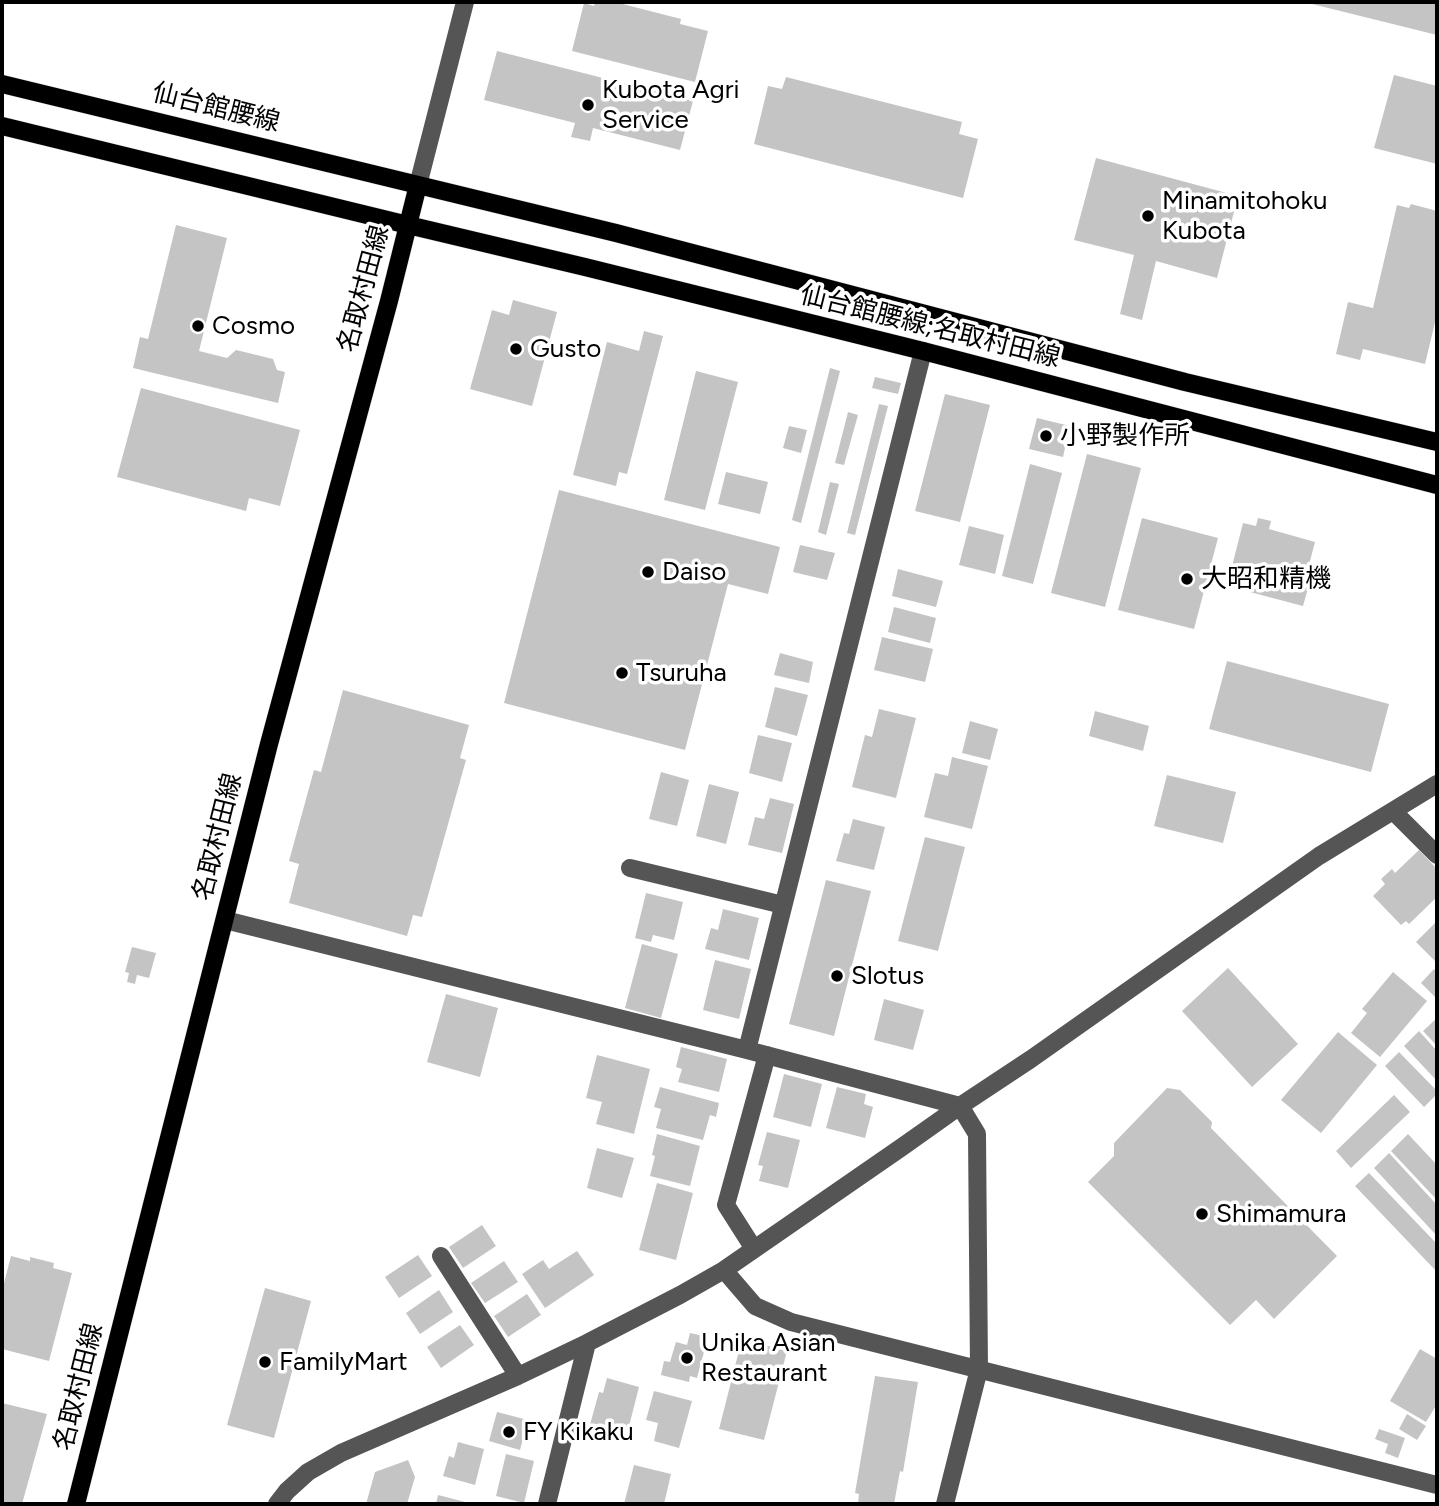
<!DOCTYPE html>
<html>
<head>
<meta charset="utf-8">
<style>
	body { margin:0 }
	#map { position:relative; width:1439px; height:1506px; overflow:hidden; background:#fff; font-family:Figtree,sans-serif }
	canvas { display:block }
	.frame { position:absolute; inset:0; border:4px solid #000; pointer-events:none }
</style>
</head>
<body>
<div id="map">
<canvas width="1439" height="1506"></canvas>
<div class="frame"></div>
</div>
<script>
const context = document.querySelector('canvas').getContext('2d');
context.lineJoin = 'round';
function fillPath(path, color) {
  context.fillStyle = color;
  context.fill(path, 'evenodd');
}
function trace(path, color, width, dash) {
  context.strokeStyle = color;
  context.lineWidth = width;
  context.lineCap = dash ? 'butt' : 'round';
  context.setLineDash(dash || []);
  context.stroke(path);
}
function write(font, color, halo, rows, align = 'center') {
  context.font = font + ' Figtree,"Noto Sans JP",sans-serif';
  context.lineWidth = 7;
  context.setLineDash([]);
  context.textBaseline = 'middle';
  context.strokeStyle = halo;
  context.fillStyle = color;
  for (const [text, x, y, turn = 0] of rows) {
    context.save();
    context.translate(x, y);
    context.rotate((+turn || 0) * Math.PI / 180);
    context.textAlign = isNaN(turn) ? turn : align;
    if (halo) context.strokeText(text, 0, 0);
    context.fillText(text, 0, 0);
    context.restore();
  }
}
fillPath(new Path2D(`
	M595 2H615L681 19 680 24 708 31 695 82 572 51 584 3 594 6Z
	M1308 2H1437V35L1308 3Z
	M497 51 693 101 680 150 593 128 590 141 571 137 575 123 484 100Z
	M1394 75 1437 86V164L1374 148Z
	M786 77 962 122 959 134 978 139 963 198 754 144 768 86 782 89Z
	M1096 158 1238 196 1217 278 1156 261 1142 320 1120 314 1134 255 1074 240Z
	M1411 204 1437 211V314L1425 364 1363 349 1360 360 1336 354 1348 302 1373 308 1397 205 1409 208Z
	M176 225 227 238 199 351 227 358 236 350 273 359 277 370 285 372 278 403 133 368 140 337 148 339Z
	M513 300 557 312 532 406 470 389 492 310 509 315Z
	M644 331 663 336 627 474 619 472 616 486 573 475 607 342 639 351Z
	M830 368 840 371 801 523 792 520Z
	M696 371 738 382 705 510 664 500Z
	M875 377 901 383 898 394 872 388Z
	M141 388 300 430 280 506 249 498 246 511 117 477Z
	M945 394 990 405 960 522 915 511Z
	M879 404 888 406 855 535 847 533Z
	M848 412 858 415 844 465 835 463Z
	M1037 418 1070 426 1063 457 1029 449Z
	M789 426 807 430 801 453 783 448Z
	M1087 454 1141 468 1105 607 1051 593Z
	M1030 464 1062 473 1033 584 1002 576Z
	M726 472 768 482 760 514 718 504Z
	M830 482 839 484 826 535 818 532Z
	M559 490 780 547 768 594 728 584 685 750 504 703Z
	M1142 518 1218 538 1194 629 1118 610Z
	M1258 518 1271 521 1269 529 1315 542 1305 580 1310 581 1303 606 1227 586 1243 523 1256 526Z
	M969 526 1004 535 995 574 959 565Z
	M800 545 835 553 827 580 793 572Z
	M898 569 943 581 936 607 892 596Z
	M894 607 936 618 930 643 888 632Z
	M882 637 933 649 925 682 874 670Z
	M780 653 813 662 809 683 774 675Z
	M1227 661 1389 704 1371 772 1209 729Z
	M775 687 808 695 797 736 765 727Z
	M343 690 469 725 460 758 466 760 422 917 413 915 407 936 289 903 299 864 289 861 314 770 321 772Z
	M879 709 916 718 896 798 852 787 865 735 872 737Z
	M1095 711 1149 726 1143 751 1089 736Z
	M970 721 998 729 990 760 962 753Z
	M758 735 792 743 782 782 749 773Z
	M952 757 988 766 972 829 924 817 935 773 948 776Z
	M661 772 689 780 677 826 649 819Z
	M1167 775 1236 792 1223 843 1154 826Z
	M709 784 739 792 726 844 696 836Z
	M770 798 794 804 782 853 748 845 755 817 764 819Z
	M853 819 885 827 874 870 836 861 844 833 849 834Z
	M925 837 965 847 938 951 898 941Z
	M1419 850 1437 869V897L1409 924 1406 921 1401 925 1373 896 1385 884 1381 879 1392 869 1395 873Z
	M826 880 871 891 834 1036 789 1024Z
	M646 893 683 902 674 940 653 935 651 942 635 938Z
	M723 909 759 918 749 960 705 949 711 928 718 930Z
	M1437 921V963L1416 942Z
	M642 944 678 954 661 1018 625 1008Z
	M132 947 156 953 149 978 137 975 135 984 127 982 129 973 125 972Z
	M715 960 751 969 739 1019 703 1010Z
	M1228 968 1298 1044 1252 1087 1182 1011Z
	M1434 969 1437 972V999L1421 983Z
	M1393 972 1427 1001 1380 1057 1351 1033 1367 1013 1362 1009Z
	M446 994 498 1008 480 1077 427 1062Z
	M884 999 924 1010 913 1050 874 1040Z
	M1437 1018V1046L1423 1031Z
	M1419 1031 1437 1051V1081L1404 1046Z
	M1338 1032 1377 1065 1321 1133 1281 1100Z
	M681 1047 727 1059 719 1092 678 1082 682 1069 676 1067Z
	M1399 1052 1437 1091V1094L1424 1107 1385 1066Z
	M597 1055 650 1069 634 1134 596 1124 602 1102 586 1098Z
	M784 1074 822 1084 811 1127 773 1117Z
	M660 1087 719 1103 716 1117 710 1115 703 1140 656 1128 661 1109 654 1107Z
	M837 1087 866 1094 864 1104 873 1107 865 1138 826 1128Z
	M1167 1088 1180 1090 1212 1122 1211 1128 1337 1256 1274 1319 1256 1300 1230 1325 1088 1182 1114 1156V1143Z
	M1394 1095 1410 1112 1351 1168 1336 1151Z
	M767 1132 800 1140 788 1188 759 1181 763 1166 758 1165Z
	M657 1134 700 1146 690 1186 650 1176 655 1156 652 1155Z
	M1408 1134 1437 1165V1200L1391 1151Z
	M597 1148 634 1158 622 1198 587 1188Z
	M1389 1153 1437 1205V1236L1374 1168Z
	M1369 1173 1437 1244V1272L1355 1186Z
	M657 1183 693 1193 676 1260 639 1250Z
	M482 1225 496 1246 463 1268 449 1247Z
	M577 1251 594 1275 545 1308 522 1274 543 1260 549 1269Z
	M418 1255 432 1276 399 1298 385 1277Z
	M11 1256 30 1261V1257L54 1263 53 1268 72 1273 49 1361 2 1349V1291Z
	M504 1261 518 1282 485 1303 471 1283Z
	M265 1288 311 1301 274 1438 227 1425Z
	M439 1290 453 1312 420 1334 406 1313Z
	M527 1294 541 1315 508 1337 494 1316Z
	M460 1325 474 1345 441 1368 427 1347Z
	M690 1333 708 1337 697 1378 690 1376 689 1382 661 1375 664 1361 670 1362 676 1342 687 1345Z
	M742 1339 787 1351 764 1440 719 1429Z
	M1420 1349 1437 1359V1404L1426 1422 1390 1401Z
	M875 1376 918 1382 903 1472 900 1471 894 1504 858 1503 859 1494 855 1493Z
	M607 1378 639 1387 626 1438 609 1433 608 1438 588 1432 599 1392 603 1393Z
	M654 1391 692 1401 679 1448 654 1441 658 1423 646 1420Z
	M2 1403 47 1414 22 1504H2Z
	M497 1412 528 1420 520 1450 489 1441Z
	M1407 1414 1426 1426 1417 1440 1399 1429Z
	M1379 1429 1405 1438 1398 1458 1385 1453 1388 1444 1375 1439Z
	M458 1442 484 1449 475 1485 443 1476 449 1456 454 1458Z
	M506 1454 534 1461 524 1503 496 1496Z
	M408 1460 415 1477 407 1504H366L375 1472Z
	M634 1465 671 1474 664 1504H624Z
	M438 1495 469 1503V1504H436Z`), '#c4c4c4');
const major = new Path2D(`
	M2 84 616 233 1185 382 1437 442
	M2 126 408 225 585 267 923 351 1437 485
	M76 1504 269 744 389 301 418 185`);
trace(major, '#dbdbdb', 19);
trace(new Path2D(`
	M418 185 465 2
	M923 351 747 1050 960 1106 977 1134 979 1369 945 1504
	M1393 811 1437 855
	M630 868 783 905
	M225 920 747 1050
	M754 1249 726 1205 767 1055
	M441 1256 518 1376
	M724 1270 755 1306 791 1322 1437 1485
	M277 1504 287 1491 308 1472 341 1453 518 1376 587 1343 680 1295 724 1270 902 1147 960 1106 1031 1059 1319 856 1437 784
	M547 1504 587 1343`), '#555', 18);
trace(major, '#000', 18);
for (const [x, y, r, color] of [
	[588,105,7,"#000"],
	[1148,216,7,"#000"],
	[198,326,7,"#000"],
	[516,349,7,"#000"],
	[1046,436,7,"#000"],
	[648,572,7,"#000"],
	[1187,579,7,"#000"],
	[622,673,7,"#000"],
	[837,976,7,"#000"],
	[1202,1214,7,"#000"],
	[687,1358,7,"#000"],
	[265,1362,7,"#000"],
	[509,1432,7,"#000"]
]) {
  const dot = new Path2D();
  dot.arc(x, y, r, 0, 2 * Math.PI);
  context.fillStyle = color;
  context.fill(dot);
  trace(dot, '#fff', 2.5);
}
write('26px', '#000', '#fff', [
	["Kubota Agri",602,90],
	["Service",602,120],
	["Minamitohoku",1162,201],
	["Kubota",1162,231],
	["Cosmo",212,326],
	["Gusto",530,349],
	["小野製作所",1060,436],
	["Daiso",662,572],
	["大昭和精機",1201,579],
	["Tsuruha",636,673],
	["Slotus",851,976],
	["Shimamura",1216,1214],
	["Unika Asian",701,1343],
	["Restaurant",701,1373],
	["FamilyMart",279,1362],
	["FY Kikaku",523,1432]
], 'left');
write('26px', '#000', '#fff', [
	["仙台館腰線",216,108,14],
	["名取村田線",364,289,-75],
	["仙台館腰線;名取村田線",930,327,14],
	["名取村田線",218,837,-76],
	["名取村田線",79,1387,-76]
]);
</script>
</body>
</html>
